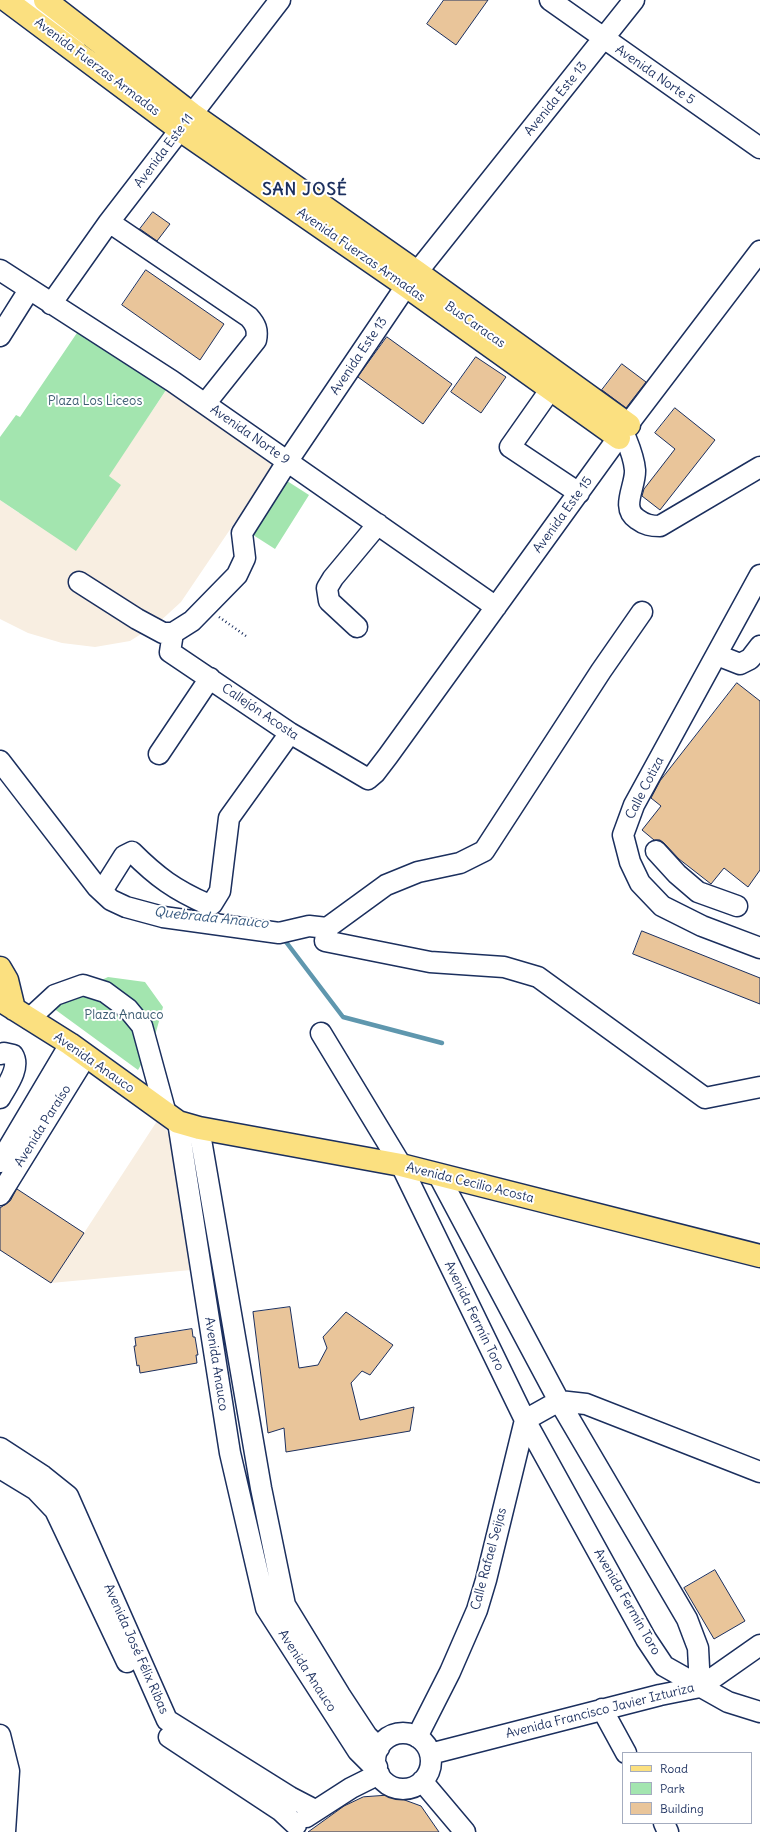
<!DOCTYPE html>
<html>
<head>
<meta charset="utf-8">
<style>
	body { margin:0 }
	#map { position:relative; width:760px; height:1832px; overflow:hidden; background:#fff; font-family:Delius,sans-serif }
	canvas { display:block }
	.legend { position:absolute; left:622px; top:1752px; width:130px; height:72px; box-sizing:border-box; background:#fff; border:1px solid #a4acbf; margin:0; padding:5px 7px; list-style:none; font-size:12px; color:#1b2f5e }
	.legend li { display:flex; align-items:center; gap:8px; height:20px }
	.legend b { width:20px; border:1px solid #a4acbf }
</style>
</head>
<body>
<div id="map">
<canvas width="760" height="1832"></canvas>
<ul class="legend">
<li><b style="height:5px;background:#fbe080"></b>Road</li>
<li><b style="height:11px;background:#a3e5af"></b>Park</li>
<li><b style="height:11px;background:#e9c59a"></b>Building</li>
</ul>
</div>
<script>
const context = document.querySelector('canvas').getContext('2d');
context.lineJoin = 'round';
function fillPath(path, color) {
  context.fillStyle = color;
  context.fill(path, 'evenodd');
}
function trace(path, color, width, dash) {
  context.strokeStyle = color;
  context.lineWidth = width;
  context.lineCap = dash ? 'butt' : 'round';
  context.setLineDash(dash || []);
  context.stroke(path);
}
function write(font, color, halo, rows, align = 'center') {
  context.font = font + ' Delius,sans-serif';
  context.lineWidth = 4;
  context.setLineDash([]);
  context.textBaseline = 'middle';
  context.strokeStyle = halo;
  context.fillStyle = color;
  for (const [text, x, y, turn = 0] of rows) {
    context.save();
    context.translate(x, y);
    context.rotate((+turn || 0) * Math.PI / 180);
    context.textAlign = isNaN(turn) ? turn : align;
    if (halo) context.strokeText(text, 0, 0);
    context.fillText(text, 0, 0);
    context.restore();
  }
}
fillPath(new Path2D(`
	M167 389 275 463 181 602 157 624 130 641 95 647 62 643 28 633 0 619V500L19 513 120 485 108 476Z
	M159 1118 171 1138 191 1270 51 1283 0 1250V1208L14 1187 84 1233Z`), '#f8eee1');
fillPath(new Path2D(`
	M83 324 172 381 109 476 121 485 76 551 0 500V437L16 415 20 417Z
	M284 479 309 495 275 549 250 533Z
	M108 977 145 982 163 1007 152 1046 138 1070 49 1005Z`), '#a3e5af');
trace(new Path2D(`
	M283 938 343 1017 442 1043`), '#5f97ae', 4.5);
const building = new Path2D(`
	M444 0H488L456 45 427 24Z
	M153 212 170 224 157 241 140 229Z
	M146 270 224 324 200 360 122 305Z
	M387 337 452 384 423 424 358 377Z
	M476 357 506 377 481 413 451 392Z
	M622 364 646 382 626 408 602 390Z
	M675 408 715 440 660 510 642 496 644 489 675 449 655 433Z
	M737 683 760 701V870L748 887 724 868 711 884 679 859 664 843 660 840H654L642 830 661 806 651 798 660 781Z
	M642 931 760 978V1004L633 954Z
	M17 1189 84 1233 51 1283 0 1250V1208L10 1201Z
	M290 1307 299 1368 318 1365 327 1348 323 1337 346 1312 393 1345 370 1375 362 1371 351 1383 360 1420 414 1407 410 1431 286 1452 284 1428 268 1433 253 1312Z
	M192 1329 193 1337H195L198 1355H196L197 1363 140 1373 139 1365 137 1366 134 1346H136L135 1338Z
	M715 1570 745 1621 714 1639 684 1588Z
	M391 1795 421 1806 439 1832H308L344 1806 363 1797Z`);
fillPath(building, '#e9c59a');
trace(building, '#1b2f5e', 1);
const minor = new Path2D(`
	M25 0 76 39
	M550 0 760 148
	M109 222 249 317C256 325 258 330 256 340L205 404
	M0 270 172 381 496 607
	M51 304 109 222 280 0
	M0 336 29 290
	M555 383 510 447 579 493
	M623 431C628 444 634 456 635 470 636 486 620 508 637 519 645 525 651 526 660 526L760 467
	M760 575 634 805 623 835 630 862 640 883 662 906 702 926 760 948
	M79 582 137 619 163 633H173L192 621 237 575 245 558 242 533 287 462 406 286 634 0
	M642 612 601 671 484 851 460 863 418 872 386 885 327 928 325 941 430 962 504 967 538 977 705 1098 760 1087
	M357 627 329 601 327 588 333 578 378 524
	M173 633 170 652 290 733 368 779 375 773 388 756 623 431 760 251
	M717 655 740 664 750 659 760 646
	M159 754 210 678
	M0 761 97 887 111 900 126 907 163 917 279 933 309 926 327 928
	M656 851 677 874 698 892 737 906
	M102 891 124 856 132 852C157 877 175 890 207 904H212L220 891 229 818 290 733
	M29 1019 55 995 83 985 105 992 128 1009 142 1026 166 1114
	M321 1033 401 1165 525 1420 646 1639 664 1666 728 1702 760 1712
	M0 1054 4 1053 13 1055C21 1068 6 1087 0 1098
	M178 1122 230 1453 266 1608 358 1751 370 1763 377 1767
	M199 1128 261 1488 285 1605 340 1695 367 1736 379 1748
	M0 1162 70 1044
	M439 1176 559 1401 687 1619 698 1648 700 1687
	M0 1195 86 1056
	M0 1448 43 1476 68 1496 167 1720 290 1797 315 1810
	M0 1468 36 1490 55 1510 127 1662
	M602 1709 626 1753
	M375 1761a28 28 0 1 1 56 0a28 28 0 1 1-56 0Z
	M0 1735 9 1771 5 1832
	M169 1737 281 1811 296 1825
	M417 1737 450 1672 477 1610 486 1580 525 1420 559 1401 586 1404 760 1472
	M430 1754 660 1695 700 1687 760 1645
	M422 1781 465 1832
	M306 1817 351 1788 379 1774
	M664 1823 668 1832`);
const major = new Path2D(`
	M6 0 180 130 406 286 619 438
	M45 0 192 114 417 272 629 425
	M0 968 7 980 14 1009
	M0 1000 70 1044 178 1122 199 1128 401 1165 760 1256`);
trace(minor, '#1b2f5e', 23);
trace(major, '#1b2f5e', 25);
trace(new Path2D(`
	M219 617 246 636`), '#1b2f5e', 2.5, [1, 3]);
trace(minor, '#fff', 20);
trace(major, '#fbe080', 22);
write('13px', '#1b2f5e', '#fff', [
	["Avenida Fuerzas Armadas",97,67,37],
	["Avenida Norte 5",655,75,35],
	["Avenida Este 13",556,99,-51],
	["Avenida Este 11",164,151,-53],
	["Avenida Fuerzas Armadas",361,255,35],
	["BusCaracas",475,325,35],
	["Avenida Este 13",359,356,-56],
	["Avenida Norte 9",250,435,35],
	["Avenida Este 15",563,515,-54],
	["Callejón Acosta",260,712,34],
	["Calle Cotiza",645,788,-63],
	["Avenida Anauco",94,1063,35],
	["Avenida Paraíso",43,1126,-58],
	["Avenida Cecilio Acosta",470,1183,14],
	["Avenida Fermín Toro",474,1316,64],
	["Avenida Anauco",216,1364,81],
	["Calle Rafael Seijas",489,1559,-75],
	["Avenida Fermín Toro",627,1602,60],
	["Avenida José Félix Ribas",136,1649,66],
	["Avenida Anauco",307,1671,57],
	["Avenida Francisco Javier Izturiza",600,1711,-14]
]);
write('13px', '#3d5c72', '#fff', [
	["Plaza Los Liceos",95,401],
	["Plaza Anauco",124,1015]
]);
write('italic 14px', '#375a80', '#fff', [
	["Quebrada Anauco",211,918,6]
]);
context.letterSpacing = '1px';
write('bold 17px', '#1b2f5e', '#fff', [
	["SAN JOSÉ",305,190]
]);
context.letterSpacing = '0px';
</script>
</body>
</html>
